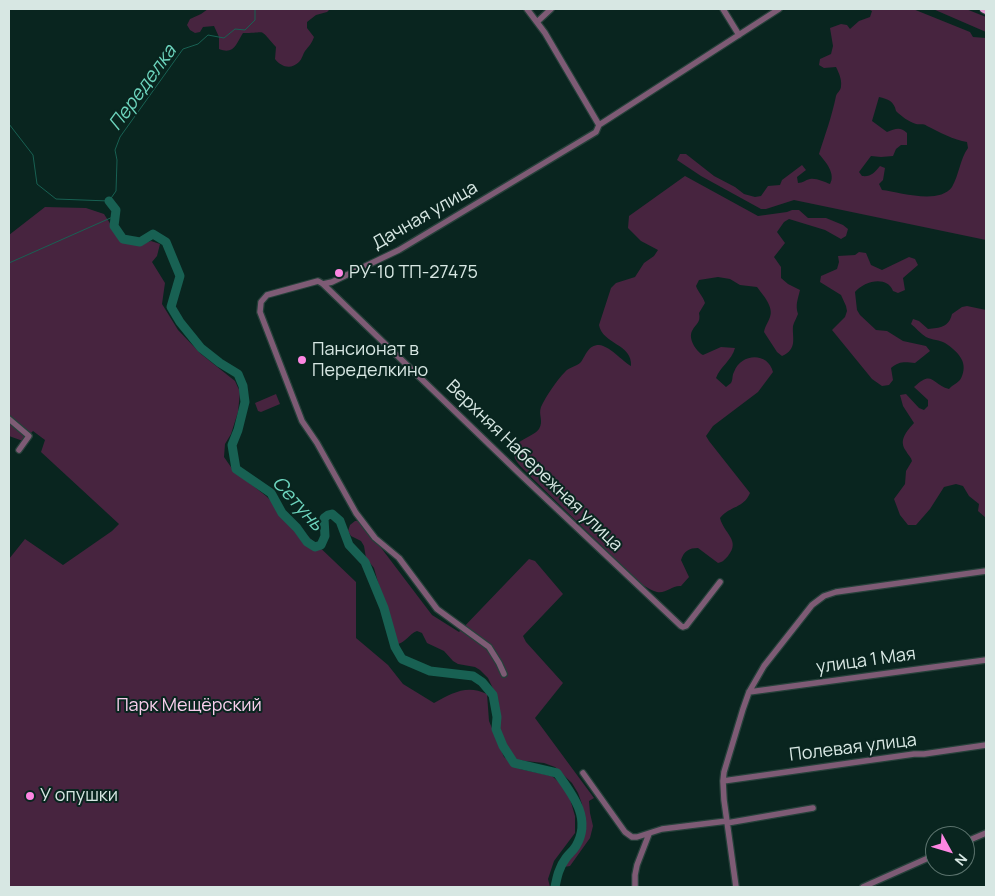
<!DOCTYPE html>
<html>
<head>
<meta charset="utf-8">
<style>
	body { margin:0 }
	#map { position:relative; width:995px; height:896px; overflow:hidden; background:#09251f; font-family:Manrope,sans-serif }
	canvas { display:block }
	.frame { position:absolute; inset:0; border:10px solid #d7e7e3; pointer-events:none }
	.north { position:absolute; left:925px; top:826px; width:50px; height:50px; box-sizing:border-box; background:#09251f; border:1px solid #5b736d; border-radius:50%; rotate:129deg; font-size:14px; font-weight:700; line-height:20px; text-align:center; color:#d7e7e3 }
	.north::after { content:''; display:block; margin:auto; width:18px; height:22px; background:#fd86e2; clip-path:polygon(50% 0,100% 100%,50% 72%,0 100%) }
</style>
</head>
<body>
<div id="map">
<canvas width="995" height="896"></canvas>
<div class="frame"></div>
<div class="north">N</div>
</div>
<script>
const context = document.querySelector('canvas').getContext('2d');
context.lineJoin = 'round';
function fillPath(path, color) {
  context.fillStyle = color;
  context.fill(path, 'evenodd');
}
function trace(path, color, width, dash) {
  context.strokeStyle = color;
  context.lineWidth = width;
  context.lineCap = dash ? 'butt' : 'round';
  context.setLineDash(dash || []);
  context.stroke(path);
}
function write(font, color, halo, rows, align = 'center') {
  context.font = font + ' Manrope,sans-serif';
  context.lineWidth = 4;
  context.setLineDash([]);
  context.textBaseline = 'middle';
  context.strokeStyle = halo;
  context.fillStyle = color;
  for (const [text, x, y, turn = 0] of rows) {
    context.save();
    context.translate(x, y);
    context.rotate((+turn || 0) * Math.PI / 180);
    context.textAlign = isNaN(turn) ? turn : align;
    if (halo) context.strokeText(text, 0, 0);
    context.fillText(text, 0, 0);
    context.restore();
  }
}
fillPath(new Path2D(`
	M208 9H330L327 12 316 15 307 22V28L314 37C312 43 309 46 305 51 303 54 302 59 299 62 291 70 281 67 275 59L276 47C258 27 268 33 243 33 236 44 234 55 219 49V37L214 26 203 27 200 32 195 33 190 30 187 25 190 19 201 14Z
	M868 9H913L970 32 973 37 986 38V240L794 200 766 209H761L701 176 677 160 680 154H686L714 176 735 187 744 194 755 197 761 196 768 186 780 185 782 180 802 165 806 170 797 177 798 183C803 183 805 180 810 179 817 178 824 182 830 184 836 174 826 162 819 154 825 135 832 116 836 96 837 92 841 91 841 86 842 80 839 73 836 67L824 68 819 65 820 59 831 54 833 46 830 28 841 24 847 25 850 29 859 21 870 17 872 11ZM879 97C888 99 894 101 896 111 901 116 909 122 916 124 920 125 923 123 927 126 939 132 954 140 967 142L968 148C960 159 959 175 952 187 939 205 899 192 882 190L879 184 883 180 885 168 880 166C874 173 871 177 862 176L859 172 871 156 881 157 893 156 896 149 901 145H907V133C900 126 895 129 887 132L872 121Z
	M933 9H966L986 17V32Z
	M685 176 758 216 787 212 792 210H799L808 218H826L843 225 848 229 846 236 841 239 825 230 789 219 784 222 777 232 785 243 774 257 781 267V278L788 284 800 290C798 299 795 305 798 314 797 317 794 322 793 326 792 338 798 349 782 356L777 352 764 332C765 326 768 323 770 317 774 307 763 295 757 287L740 285 730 279 718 277 699 280 696 286C698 292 703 296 705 303L699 313C701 323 696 323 692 331 688 339 696 351 703 355L721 347 735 348C732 360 720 367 716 378L726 387 731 383C733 380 732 375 734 372 741 353 768 352 773 372L758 392 713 426 706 436 709 441 750 493C743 509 731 505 720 518 724 534 741 540 728 556 724 560 723 562 718 563L698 548C689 548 684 551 681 560L689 577 681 586C672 585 666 594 657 592 652 591 647 587 642 585L530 476C525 470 515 463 514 455 512 439 533 438 539 429 544 421 538 415 541 407 546 396 557 380 565 372 569 367 576 367 581 362 586 355 588 345 599 345 610 346 622 361 631 366 633 344 602 344 599 325L611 288 616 283 635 277 644 263 654 256 658 250 641 241 628 228 629 216Z
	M45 207 86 208 104 214 120 239 139 245 151 241 160 244 157 256 152 262 165 283 162 304 178 330 201 354 235 381 240 392 238 412 231 434 225 444 224 457 233 470 266 496 356 582V638L388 665 403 684 434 703C452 693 467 684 487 694L489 721 504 757 520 769 552 776 563 786 570 799 575 816V833L554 861 548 879 550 887H9V559L25 539 63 565 112 531 119 524 41 452 45 440 33 431 23 441 9 436V235Z
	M859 252 866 253 871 265 882 270 909 257 915 259 918 265 903 278 905 290 898 293 893 291C887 275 864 281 855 292L857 310 860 315 876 330 887 331 903 341 926 346 930 351 915 363C905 362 899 361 891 368L893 380 889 385 882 386 872 379 832 330 845 317 847 311 846 306 841 295 820 282 821 276 837 269 839 262 838 256 855 255Z
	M967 306 986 310V518L978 511 979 504 969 496 963 486 956 484 944 487 930 509 916 525H908L900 515 894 499 905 484 906 471 912 461C911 457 908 455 906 451 898 440 907 431 914 423L903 406 900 395 906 394 919 408 924 410 928 406V400L914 387C933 369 931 384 949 389 953 384 960 383 962 376 968 361 957 351 945 343 940 340 932 340 926 337 921 334 916 328 911 324L913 319 919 321 928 329C940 328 949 327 952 314L962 307Z
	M276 394 280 404 261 412 258 411 255 403Z
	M355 521H361L363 524 432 615 459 632 529 559 535 561 563 594 523 636 526 642 563 683 535 718 594 798 589 801 590 813 593 826 590 838 570 866 564 867 580 841 584 831 582 804 578 793 572 783 555 767 544 763 516 760 511 756 500 735 498 699 488 678 480 670 475 667 458 664 453 661 444 651 427 643 422 633 417 631C409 634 406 642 398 644L394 640 374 568 366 558 364 546 361 541 351 536 348 531 350 525Z`), '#47243f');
trace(new Path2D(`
	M9 124 33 155 37 184 56 199 109 201 116 191 117 160 115 150 120 137 183 49 198 44 208 35 224 38 235 29 245 30 255 20V9
	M9 263 115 216`), '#186153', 1);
trace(new Path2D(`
	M109 201 116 210 114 226 123 239 140 242 153 234 166 242 180 276 171 307 180 322 201 348 220 363 238 374 243 386 245 402 238 430 232 445 236 469 271 493 282 513 297 528 307 542 315 547 321 545 325 536 324 518 328 515 332 514 340 521 349 545 365 562 384 608 395 647 402 659 430 671 473 676 482 682 493 695 497 717 496 729 503 746 514 763 557 773C573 795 592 819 576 846 573 851 569 854 566 858 559 867 557 877 555 887`), '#186153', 9);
const minor = new Path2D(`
	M527 9 545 33 599 125
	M723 9 739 35
	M537 22 551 9
	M599 125 779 9
	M323 284 521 475 681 626 683 627 686 626 720 582
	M9 419 29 436 19 450
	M504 674 499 663 489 647 437 609 399 558 375 538 356 513 317 443 302 421 260 312 261 302 267 295 318 281 323 284 332 282 399 250 596 132 599 125
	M749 692 986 660
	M583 773 625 832 632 837H637L662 829 727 821
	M723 781 914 754H924L986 745
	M727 823 813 808
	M965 842 986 833
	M635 887V875L637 865 649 834
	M736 887 724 800 723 781 724 772 743 709 749 692 764 666 812 605 824 596 836 592 986 571
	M863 887 935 855`);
const major = new Path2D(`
	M984 9 986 10`);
trace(minor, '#26403a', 8);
trace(major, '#26403a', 10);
trace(minor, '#7e5b75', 5.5);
trace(major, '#df95cd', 8);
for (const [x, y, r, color] of [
	[339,273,5,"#fd86e2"],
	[302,360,5,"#fd86e2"],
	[30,796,5,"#fd86e2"]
]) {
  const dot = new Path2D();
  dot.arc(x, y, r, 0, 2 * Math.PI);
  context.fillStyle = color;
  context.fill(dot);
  trace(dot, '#09251f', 2);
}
write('18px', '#d7e7e3', '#09251f', [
	["Дачная улица",425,216,-30],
	["Верхняя Набережная улица",534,466,44],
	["улица 1 Мая",866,661,-8],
	["Полевая улица",853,748,-7]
]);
write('18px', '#d7e7e3', '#09251f', [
	["РУ-10 ТП-27475",349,273],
	["Пансионат в",312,350],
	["Переделкино",312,371],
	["У опушки",40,796]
], 'left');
write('18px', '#f8ceec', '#09251f', [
	["Парк Мещёрский",189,706]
]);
write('italic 19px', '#6dd5be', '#09251f', [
	["Переделка",143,88,-54],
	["Сетунь",297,504,48]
]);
</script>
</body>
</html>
